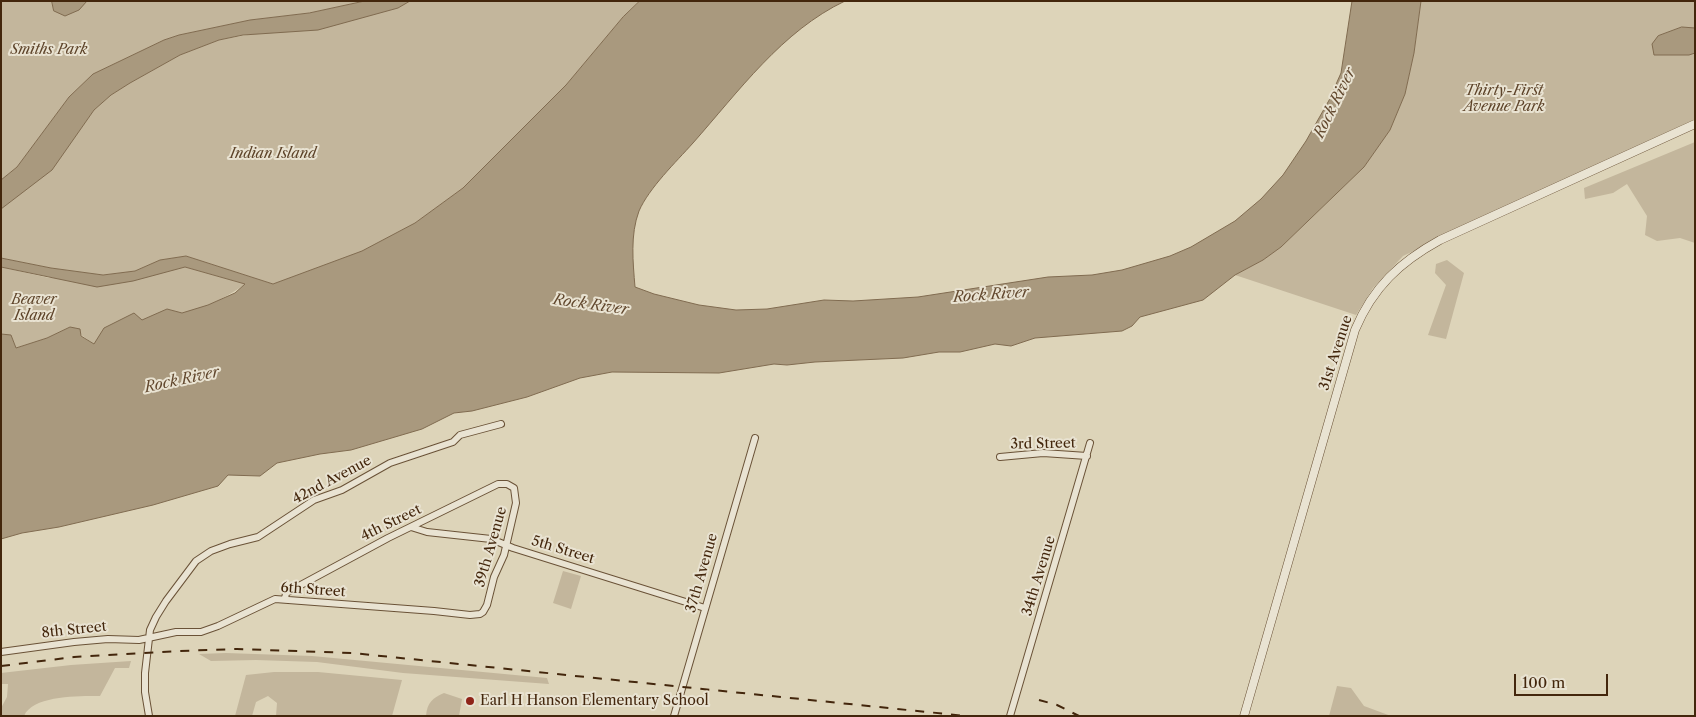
<!DOCTYPE html>
<html>
<head>
<meta charset="utf-8">
<style>
	body { margin:0 }
	#map { position:relative; width:1696px; height:717px; overflow:hidden; background:#ddd4b9; font-family:"Libre Caslon Text",serif }
	canvas { display:block }
	.frame { position:absolute; inset:0; border:2px solid #43260c; pointer-events:none }
	.scale { position:absolute; left:1514px; top:674px; width:94px; height:22px; box-sizing:border-box; border:2px solid #43260c; border-top:0; padding-left:6px; font-size:15px; line-height:18px; white-space:nowrap; color:#43260c; -webkit-text-stroke:4px #e9e3d2; paint-order:stroke }
</style>
</head>
<body>
<div id="map">
<canvas width="1696" height="717"></canvas>
<div class="frame"></div>
<div class="scale">100 m</div>
</div>
<script>
const context = document.querySelector('canvas').getContext('2d');
context.lineJoin = 'round';
function fillPath(path, color) {
  context.fillStyle = color;
  context.fill(path, 'evenodd');
}
function trace(path, color, width, dash) {
  context.strokeStyle = color;
  context.lineWidth = width;
  context.lineCap = dash ? 'butt' : 'round';
  context.setLineDash(dash || []);
  context.stroke(path);
}
function write(font, color, halo, rows, align = 'center') {
  context.font = font + ' "Libre Caslon Text",serif';
  context.lineWidth = 4;
  context.setLineDash([]);
  context.textBaseline = 'middle';
  context.strokeStyle = halo;
  context.fillStyle = color;
  for (const [text, x, y, turn = 0] of rows) {
    context.save();
    context.translate(x, y);
    context.rotate((+turn || 0) * Math.PI / 180);
    context.textAlign = isNaN(turn) ? turn : align;
    if (halo) context.strokeText(text, 0, 0);
    context.fillText(text, 0, 0);
    context.restore();
  }
}
fillPath(new Path2D(`
	M1 1H365L309 13 250 20 179 35 164 40 93 74 69 97 17 167 1 180Z
	M410 1H640L623 17 566 85 463 188 415 223 363 251 273 284 186 256 160 260 135 271 102 275 51 268 1 258V209L52 169 94 110 111 95 130 83 180 55 219 40 398 8Z
	M1421 1H1695V119L1403 256 1373 288 1356 315 1235 275 1263 260 1281 247 1364 167 1390 130 1405 94 1414 53Z
	M1695 142V243L1680 238 1657 241 1645 235 1647 216 1627 184 1613 193 1585 199 1584 188Z
	M1447 260 1464 273 1446 339 1428 335 1446 285 1435 273 1436 264Z
	M1 267 49 278 162 272 185 267 245 284C233 294 198 312 183 313 178 313 172 310 167 309L94 344 70 327 47 338 16 348 11 335 1 334Z
	M563 571 581 576 571 609 553 603Z
	M226 653 312 656 547 678 549 684 403 673 317 662 256 660 211 661 199 654Z
	M131 661 129 668H115L100 696C80 696 33 695 24 716H1V708L7 697 8 684H1V673L71 665Z
	M274 672H318L402 680 392 716H276L277 703 268 696 256 702 252 716H235L246 675Z
	M1337 686 1351 688 1364 706 1391 716H1329Z
	M444 693 462 699 459 716H426C427 702 433 698 444 693Z`), '#c3b69c');
const water = new Path2D(`
	M52 1H87L79 10 65 16 54 11Z
	M365 1H410L398 8 318 30 243 35 219 40 180 55 130 83 111 95 94 110 52 170 1 209V180L17 167 69 97 93 74 164 40 179 35 250 20 309 13Z
	M640 1H845C782 31 739 91 693 143 676 162 649 188 639 211 630 235 633 262 635 287L654 294 699 305 736 310 767 309 824 300 853 301 918 297 1048 277 1092 275 1122 270 1170 256 1191 247 1235 221 1261 199 1283 175 1306 141 1332 95 1337 82 1341 73 1352 1H1421L1414 53 1405 94 1390 130 1364 167 1281 247 1263 260 1235 275 1203 300 1140 317 1132 326 1122 331 1035 338 1011 346 995 344 960 352H939L903 358 815 362 787 365 774 364 719 373 612 372 580 378 527 397 472 411 454 413 422 429 351 450 320 454 277 463 260 476 228 475 218 486 153 505 59 527 22 533 1 539V334L11 335 16 348 47 338 70 327 80 329 81 336 94 344 104 328 134 313 142 320 167 309 182 313 208 305 235 293 245 284 185 267 133 281 97 287 1 267V258L51 268 103 275 135 271 160 260 186 256 273 284 362 251 415 223 463 188 566 85 623 17Z
	M1682 27 1695 28V53L1689 55H1654L1652 44 1658 36Z`);
fillPath(water, '#a9997e');
trace(water, '#806b50', 1);
const minor = new Path2D(`
	M1000 457 1043 453 1087 456
	M411 527 427 532 491 539 513 548 705 608
	M1 652 74 642 108 639 139 640 176 632H201L218 626 275 599 434 611 470 615 480 614 483 612 487 605 494 577 504 555 516 503 514 488 507 484H498L388 538 286 593 285 599
	M149 716 145 692V673L150 630 156 617 166 601 196 561 211 551 230 544 258 537 314 500 342 490 390 463 453 442 460 435 501 424
	M674 716 755 438
	M1010 716 1090 443`);
const tertiary = new Path2D(`
	M1244 716 1355 330C1373 287 1400 262 1440 240L1695 124`);
trace(minor, '#6a5237', 8);
trace(tertiary, '#6a5237', 9);
trace(minor, '#e9e3d2', 6);
trace(tertiary, '#e9e3d2', 8);
trace(new Path2D(`
	M1 666 74 657 179 651 237 649 352 653 966 716
	M1039 700 1057 705 1079 716`), '#43260c', 2, [9, 9]);
for (const [x, y, r, color] of [
	[470,701,5,"#8f2418"]
]) {
  const dot = new Path2D();
  dot.arc(x, y, r, 0, 2 * Math.PI);
  context.fillStyle = color;
  context.fill(dot);
  trace(dot, '#e9e3d2', 2);
}
write('italic 14px', '#5d4329', '#e9e3d2', [
	["Smiths Park",49,50],
	["Thirty-First",1504,91],
	["Avenue Park",1504,107],
	["Indian Island",273,154],
	["Beaver",34,300],
	["Island",34,316]
]);
write('14px', '#43260c', '#e9e3d2', [
	["31st Avenue",1336,353,-72],
	["3rd Street",1043,444,-1],
	["42nd Avenue",332,480,-28],
	["4th Street",391,523,-26],
	["39th Avenue",491,547,-74],
	["5th Street",563,550,17],
	["37th Avenue",702,573,-74],
	["34th Avenue",1039,576,-73],
	["6th Street",313,590,4],
	["8th Street",74,630,-6]
]);
write('14px', '#43260c', '#e9e3d2', [
	["Earl H Hanson Elementary School",480,701]
], 'left');
write('italic 15px', '#62482e', '#e9e3d2', [
	["Rock River",1335,103,-64],
	["Rock River",991,295,-4],
	["Rock River",591,305,8],
	["Rock River",182,380,-12]
]);
</script>
</body>
</html>
